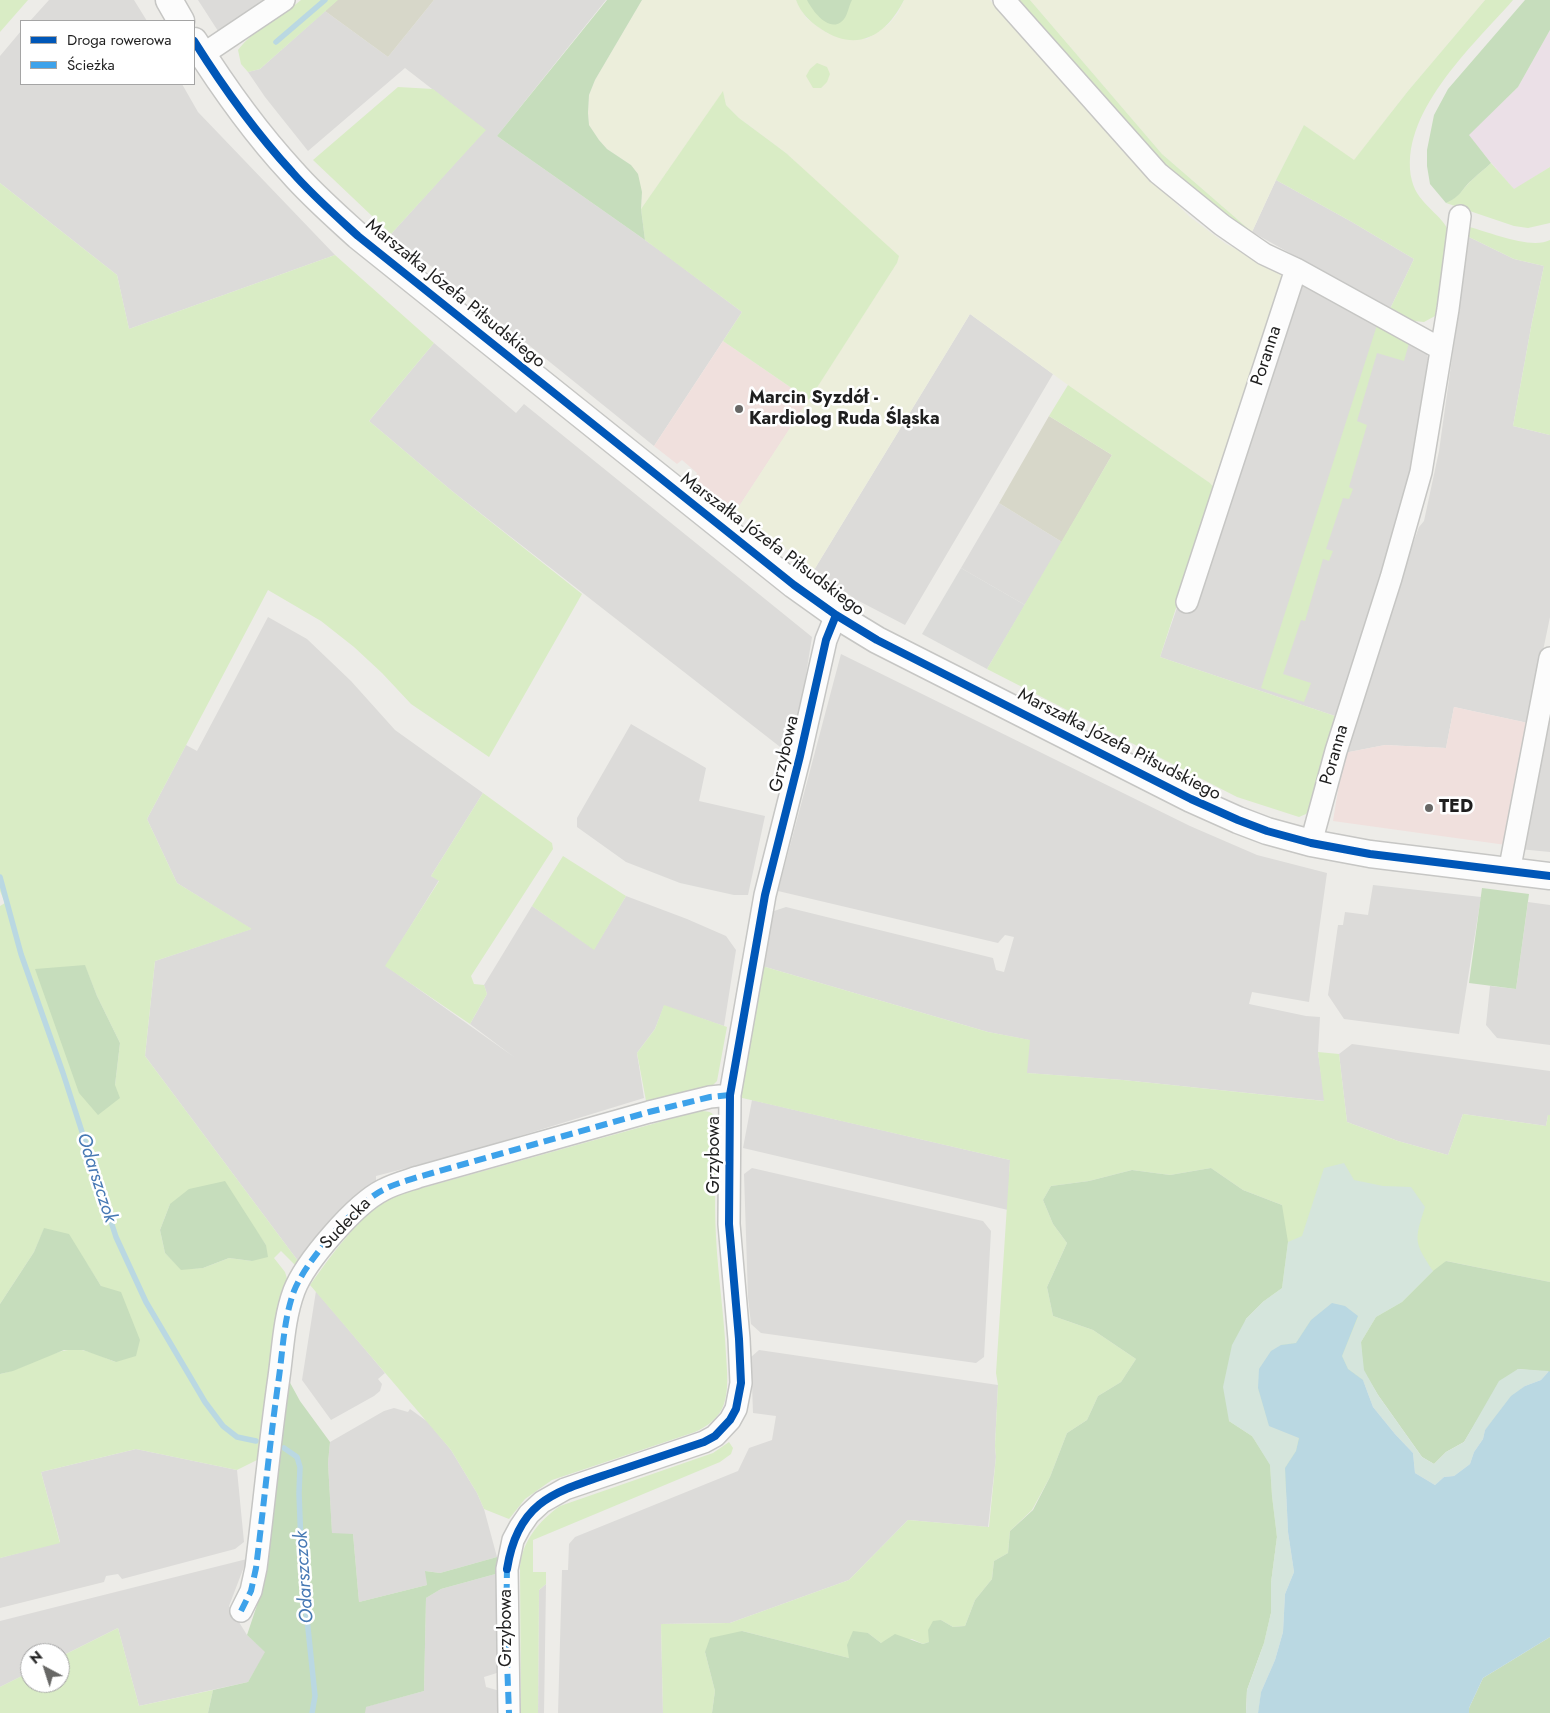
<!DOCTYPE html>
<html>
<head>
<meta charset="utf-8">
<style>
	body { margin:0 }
	#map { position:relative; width:1550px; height:1713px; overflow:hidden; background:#edece8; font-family:Jost,sans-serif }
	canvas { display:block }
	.legend { position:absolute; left:20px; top:20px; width:175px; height:65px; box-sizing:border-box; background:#fff; border:1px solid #a5a5a5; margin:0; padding:6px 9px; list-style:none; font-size:15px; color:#1f1f1f }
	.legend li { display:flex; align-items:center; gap:10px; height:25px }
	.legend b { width:25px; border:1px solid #a5a5a5 }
	.north { position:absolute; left:20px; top:1643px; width:50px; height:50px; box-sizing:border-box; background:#fff; border:1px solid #a5a5a5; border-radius:50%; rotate:320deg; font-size:14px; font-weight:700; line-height:20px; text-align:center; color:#1f1f1f }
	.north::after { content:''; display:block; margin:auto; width:18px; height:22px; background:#676765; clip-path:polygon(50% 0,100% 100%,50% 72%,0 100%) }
</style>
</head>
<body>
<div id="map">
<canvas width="1550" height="1713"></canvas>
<ul class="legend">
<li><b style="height:6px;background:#0057b8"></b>Droga rowerowa</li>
<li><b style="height:6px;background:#3da2ea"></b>Ścieżka</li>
</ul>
<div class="north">N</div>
</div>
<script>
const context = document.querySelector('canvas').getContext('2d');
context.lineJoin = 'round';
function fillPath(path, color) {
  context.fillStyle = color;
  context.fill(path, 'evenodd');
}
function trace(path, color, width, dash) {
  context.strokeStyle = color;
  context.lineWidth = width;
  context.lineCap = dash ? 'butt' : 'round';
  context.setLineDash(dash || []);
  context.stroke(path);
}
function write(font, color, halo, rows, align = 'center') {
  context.font = font + ' Jost,sans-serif';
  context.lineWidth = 5;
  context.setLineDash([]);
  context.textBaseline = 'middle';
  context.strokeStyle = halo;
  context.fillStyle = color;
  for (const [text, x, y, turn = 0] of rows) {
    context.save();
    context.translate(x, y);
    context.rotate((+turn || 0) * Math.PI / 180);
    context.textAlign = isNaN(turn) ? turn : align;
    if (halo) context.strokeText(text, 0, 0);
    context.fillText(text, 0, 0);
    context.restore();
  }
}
fillPath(new Path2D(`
	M49 0H134L147 21H30Z
	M198 0H272L227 30 218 31Z
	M434 0H606L497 136 662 252 742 312 654 446 391 234 485 130 405 68 308 151 265 97 248 72 260 69 325 11 388 57Z
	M21 31V84H182L198 112 335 255 129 329 117 275 0 183V56Z
	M1276 180 1352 222 1414 259 1390 309 1252 232Z
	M1469 237 1514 259 1544 266 1532 322 1513 426 1550 435V617L1528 723 1454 707 1446 748 1385 745 1344 753 1366 674 1419 527 1424 521 1439 451Z
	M1301 281 1427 353 1428 358 1418 437 1406 490 1389 552 1335 716 1160 657 1180 599Z
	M970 314 1053 374 905 625 855 599 814 570Z
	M434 343 516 413 524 404 812 637 793 757 452 491 369 421Z
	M999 503 1062 542 1025 605 961 568Z
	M268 617 307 639 351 681 395 730 483 793 431 876 439 880 386 966 514 1057 470 1024 487 994 484 985 532 906 594 949 626 896 687 919 726 936 736 950 724 1026 664 1006 655 1029 637 1053 644 1098 461 1154 376 1176V1186L301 1265 145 1056 155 961 251 929 177 883 147 819 186 745 197 751Z
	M841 654 1190 826 1257 855 1327 873 1309 1002 1252 992 1249 1004 1306 1016 1320 1017 1318 1052 1325 1101 1123 1080 1026 1073 1029 1040 988 1032 762 966 774 911 786 907 993 958 996 970 1004 972 1014 937 1005 935 998 943 778 891Z
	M1550 701V852L1519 849Z
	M631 724 706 768 699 801 765 816 748 895H734L680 883 626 862 577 827V818Z
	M1373 885 1481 897 1459 1034 1344 1019 1328 995 1338 925H1343L1345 912 1368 915Z
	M1528 902 1550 905V1045L1497 1038 1486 1025 1490 986 1516 989Z
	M1352 1044 1550 1071V1115H1548L1546 1126 1463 1114 1448 1155 1398 1141 1347 1122 1339 1054Z
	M752 1100 1010 1160 1008 1210 743 1148Z
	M752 1168 983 1221 991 1231 984 1357 976 1363 761 1333 751 1324 748 1297 744 1174Z
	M316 1291 385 1373 378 1379 382 1384 380 1391 374 1396 331 1420 302 1380Z
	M759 1350 998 1385 995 1446 996 1457 988 1527 908 1520 849 1580 730 1623 661 1624 663 1713H558L562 1570H568L569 1544 575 1537 738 1471 749 1448 772 1440 776 1416 753 1413 751 1357Z
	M394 1408 408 1412 410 1409 428 1422 451 1450 477 1493 484 1509 497 1557 440 1573 426 1571 427 1585 359 1602 353 1534H332L328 1463 330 1442 384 1411Z
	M136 1449 237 1470 244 1542 235 1549 122 1579 118 1574 106 1576 104 1582 0 1608V1558L60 1542 41 1472Z
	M247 1559 229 1606 247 1635 266 1652 248 1682 139 1706 118 1628 60 1657V1653H30V1672L0 1687V1621Z
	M499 1573 500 1672 484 1677 486 1687 500 1691 501 1713H365V1707L424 1691 426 1598 441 1589Z
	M546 1584 544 1713H538L539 1590Z`), '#dcdbd9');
fillPath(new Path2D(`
	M723 341 809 400 736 511 695 479 697 473 682 460 677 464 654 446Z
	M1454 707 1528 723 1506 845 1333 821 1344 753 1385 745 1446 748Z`), '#f0e0dd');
fillPath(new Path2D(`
	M1550 30V167L1514 190 1468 135 1518 87Z`), '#ebe0e7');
fillPath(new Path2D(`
	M961 568 1025 605 987 669 922 634Z`), '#dbdbd9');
fillPath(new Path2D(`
	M337 0H434L388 57 325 11Z
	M1049 416 1112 455 1062 542 999 503Z`), '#d7d7c9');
fillPath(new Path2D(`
	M642 0H796L806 18 827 33 867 39 889 24 898 13 904 0H990L1126 155 1190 217 1226 244 1283 272 1286 280 1215 489 1210 483 1068 385 970 314 814 570 736 511 897 263 827 192 786 153 739 118 726 105 723 92 641 209 642 192 631 165 607 149 599 140 589 125 588 113 589 95 595 80Z
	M1030 0H1485L1408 91 1354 161 1304 125 1276 180 1252 232 1162 154Z`), '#eceedb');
fillPath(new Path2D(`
	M0 0H28L0 32Z
	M301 0H338L260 69 248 72 241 64 238 50C254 29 280 17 301 0Z
	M796 0H904C886 36 857 53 821 29 809 21 801 13 796 0Z
	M1018 0H1030L1162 154 1252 232 1221 214 1166 166Z
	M1485 0H1513C1473 46 1397 114 1412 181 1418 205 1444 215 1449 233L1435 316 1424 322 1414 321 1390 309 1414 259 1352 222 1276 180 1304 125 1354 160 1408 91Z
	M817 63 827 67 830 74 827 82 821 88H813L806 76 810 69Z
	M398 87 433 89 486 130 391 234 313 160Z
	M723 91 726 105 739 118 786 153 899 256 897 263 809 400 723 341 742 312 645 240 641 209Z
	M1491 163 1514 189 1550 167V223L1528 228 1514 226 1446 203C1459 197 1463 188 1473 179 1479 173 1485 169 1491 163Z
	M0 183 117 275 129 329 335 255 434 343 369 421 452 491 582 594 489 757 411 704 382 673 354 647 321 621 268 590 147 819 177 883 252 929 155 961 145 1056 301 1265 299 1269 281 1251 274 1258 285 1272 289 1285 259 1459 237 1470 136 1449 41 1472 60 1543 0 1558V1374C26 1369 55 1346 82 1350 93 1352 105 1358 116 1362L101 1286 87 1264 44 1229 34 1252 0 1304V906L5 903 0 891ZM85 966 97 996 120 1043 115 1085ZM170 1204 257 1232 266 1245 252 1261 229 1258 203 1268 181 1269 165 1253 160 1230Z
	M1469 227C1490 232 1531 250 1550 240V435L1513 426 1532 322 1544 266 1514 259 1469 237Z
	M1377 325 1409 343 1404 361 1377 353 1357 421 1367 425 1349 487 1353 489 1349 499 1343 498 1326 549 1333 551 1329 561 1323 559 1305 621 1301 620 1283 674 1311 683 1304 702 1261 688Z
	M1068 385 1210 483 1215 489 1160 657 1335 716 1310 809 1306 814 1299 817 1237 797 987 669 1112 455 1049 416Z
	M483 793 552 843 553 849 471 976 474 984 484 985 487 994 470 1024 385 966 439 881 431 876Z
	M563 856 626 896 594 950 532 906Z
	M762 966 988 1032 1030 1040 1027 1073 1123 1080 1324 1101 1318 1052 1339 1054 1347 1122 1398 1141 1448 1155 1463 1114 1546 1126 1548 1115H1550V1282L1446 1261 1287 1492 1258 1713H1246L1271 1613V1583L1277 1537 1252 1436 1229 1421 1264 1301 1282 1205 1243 1190 1211 1168 1170 1175 1132 1170 1089 1181 1051 1186 1043 1200 1053 1224 1067 1243 1047 1287 1053 1316 1093 1330 1136 1359 1121 1382 1098 1396 1087 1420 1067 1433 1050 1477 1032 1510 1010 1531 1008 1553 994 1561 992 1579 975 1600 965 1626 953 1627 941 1620 929 1642 923 1644 912 1639 881 1643 868 1633 849 1658 742 1631 705 1652 715 1691 712 1713H663L661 1624 730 1623 849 1580 908 1520 989 1527 996 1457 995 1446 998 1385 996 1373 1010 1160 738 1097Z
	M664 1005 727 1027 717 1081 708 1090 647 1106 637 1053 655 1029Z
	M699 1111C708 1111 712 1111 717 1119 716 1158 714 1198 716 1237 718 1276 724 1315 726 1355 727 1371 729 1388 724 1404 719 1418 708 1426 695 1432L552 1480 525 1499 509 1519 484 1509 477 1493 451 1450 310 1285C331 1256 358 1217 389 1199 400 1193 414 1190 426 1187Z
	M729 1442 733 1448 731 1454 720 1462 533 1540V1572H546V1584L539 1590 538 1713H521L520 1566C523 1540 539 1521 560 1506L713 1453Z
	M118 1628 139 1706 213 1690 208 1713H0V1687L30 1672V1683H60V1657Z`), '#d9ecc5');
fillPath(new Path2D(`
	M607 0H642L595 80 589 95 588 113 589 125 599 140 607 149 631 165 638 174 642 192 641 209 645 240 497 136Z
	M807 0H852C848 7 848 17 841 22 828 32 812 10 807 0Z
	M1525 0H1550V30L1518 87 1469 135 1491 163C1485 169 1479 173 1473 179 1462 188 1461 197 1446 203L1430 184 1427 166V150L1434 115 1448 89Z
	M1482 888 1529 894 1516 989 1469 983Z
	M85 965 97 996 120 1043 115 1085 120 1098 98 1115 79 1093 35 969Z
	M1211 1168 1243 1190 1282 1205 1288 1242 1282 1288 1264 1301 1246 1319 1229 1421 1252 1436 1270 1464 1272 1496 1277 1537 1271 1583V1613L1264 1643 1247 1690 1246 1713H712L715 1691 705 1652 710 1638 742 1631 849 1658 847 1645 853 1631 868 1633 881 1643 895 1634 923 1644 929 1642 928 1630 933 1621 941 1620 953 1627 965 1626 975 1600 992 1579 994 1561 1008 1553 1010 1531 1033 1510 1050 1477 1067 1433 1087 1420 1098 1396 1121 1382 1136 1359 1093 1330 1053 1316 1047 1287 1067 1243 1053 1224 1043 1200 1051 1186 1089 1181 1132 1170 1170 1175Z
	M225 1181 266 1245 268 1257 252 1261 229 1258 203 1268 181 1270 165 1253 160 1230 170 1204 189 1189Z
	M44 1228 69 1234 101 1286 121 1292 140 1340 136 1356 116 1362 83 1350H64L13 1371 0 1374V1304L34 1252Z
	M1446 1261 1550 1282V1372L1518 1369 1481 1414 1464 1442 1446 1452 1434 1464 1422 1457 1378 1395 1363 1370 1361 1342 1376 1317 1402 1302 1433 1271Z
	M288 1379 300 1401 330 1442 328 1463 332 1533 353 1534 359 1602 427 1585 425 1571 440 1573 497 1557 499 1573 441 1589 426 1598 424 1691 366 1707 365 1713H208L213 1690 248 1682 265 1652 247 1635 260 1596Z
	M1550 1637V1713H1469V1708L1483 1678Z`), '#c6ddbc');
fillPath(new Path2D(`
	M1344 1163 1354 1180 1383 1186 1411 1187 1425 1207C1414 1241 1414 1242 1433 1271L1402 1302 1376 1317 1361 1342 1364 1370 1378 1395 1422 1457 1434 1464 1446 1452 1464 1442 1499 1381 1518 1369 1549 1371 1541 1380 1525 1386 1485 1430 1483 1439 1474 1452 1470 1464 1454 1476 1444 1477 1435 1485 1415 1473 1413 1453 1395 1434 1373 1407 1363 1380 1348 1369 1342 1356 1358 1317 1311 1320 1296 1343 1281 1345 1258 1388 1269 1425 1299 1437 1296 1451 1285 1468 1288 1532 1294 1572 1285 1594 1283 1632 1275 1660 1261 1692 1258 1713H1246L1247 1690 1264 1643 1271 1613V1583L1277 1537 1272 1496 1270 1465 1252 1436 1229 1421 1223 1387 1232 1345 1246 1319 1264 1301 1282 1288 1288 1242 1302 1236 1324 1168Z`), '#d5e5dc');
fillPath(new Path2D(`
	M1332 1303 1345 1306 1358 1316 1342 1356 1348 1369 1363 1380 1373 1407 1395 1434 1413 1453 1415 1473 1435 1485 1444 1477 1454 1476 1470 1464 1474 1452 1483 1439 1485 1430 1511 1396 1525 1386 1541 1380 1549 1371 1550 1372V1637L1483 1678 1469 1708V1713H1258L1261 1692 1275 1660 1283 1632 1285 1594 1294 1572 1288 1532 1285 1468 1296 1451 1299 1438 1269 1426 1258 1388 1259 1369 1271 1351 1281 1345 1296 1343 1311 1320Z`), '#bad8e2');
trace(new Path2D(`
	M276 42 325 0
	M0 877 21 954 63 1073 116 1237 146 1302 205 1402 223 1426 237 1437 256 1441
	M284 1448 297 1457 300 1467 299 1493 302 1570 315 1696 312 1713`), '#bad8e2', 5.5);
const minor = new Path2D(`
	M1004 0 1158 173 1222 225 1264 254 1296 269 1441 349
	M202 55 284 0
	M1187 602 1296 269
	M1311 843 1336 751 1391 578 1421 472 1448 309 1460 216
	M1509 872 1550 658
	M241 1611 251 1591 256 1568C264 1504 270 1440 279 1377 283 1348 284 1318 294 1291 305 1262 355 1204 383 1190 394 1184 406 1181 418 1177L649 1112 710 1097 730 1095
	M509 1713 507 1569 513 1540 520 1527 529 1514 542 1502 565 1489 704 1442 715 1436 730 1420 736 1409 741 1383 739 1339 729 1224 730 1095 765 895 800 756 826 640 836 615`);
const tertiary = new Path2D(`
	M169 0 181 21
	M194 41C223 87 255 132 292 172 312 195 335 215 358 236L794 585 836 615 877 640 1191 799 1238 820 1267 831 1311 843 1370 854 1550 876`);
trace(minor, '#c6c6c4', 24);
trace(tertiary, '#c6c6c4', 29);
trace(minor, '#fcfcfc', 21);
trace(tertiary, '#fcfcfc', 26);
trace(new Path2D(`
	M507 1566 506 1636 509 1713
	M241 1611 251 1591 256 1568C264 1504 270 1440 279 1377 283 1348 284 1318 294 1291 305 1262 355 1204 383 1190 394 1184 406 1181 418 1177L649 1112 710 1097 730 1095`), '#3da2ea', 6, [12, 6]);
trace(new Path2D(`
	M194 41C223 87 255 132 292 172 312 195 335 215 358 236L794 585 836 615 877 640 1191 799 1238 820 1267 831 1311 843 1370 854 1550 876
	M507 1569C518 1500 555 1492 614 1472 644 1462 674 1452 704 1442L715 1436 730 1420 736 1409 741 1383 739 1339 729 1224 730 1095 765 895 800 756 826 640 836 615`), '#0057b8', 8);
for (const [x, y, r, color] of [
	[739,409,5,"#676765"],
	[1429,808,5,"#676765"]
]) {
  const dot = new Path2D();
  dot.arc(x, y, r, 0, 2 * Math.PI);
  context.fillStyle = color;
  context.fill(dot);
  trace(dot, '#fff', 2);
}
write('18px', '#1f1f1f', '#fff', [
	["Marszałka Józefa Piłsudskiego",455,294,39],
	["Poranna",1267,356,-72],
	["Marszałka Józefa Piłsudskiego",772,545,37],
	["Marszałka Józefa Piłsudskiego",1119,745,27],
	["Grzybowa",785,754,-77],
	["Poranna",1335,755,-74],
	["Grzybowa",715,1155,-90],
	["Sudecka",346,1224,-46],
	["Grzybowa",507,1628,-90]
]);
write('bold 18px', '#1f1f1f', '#fff', [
	["Marcin Syzdół -",749,399],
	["Kardiolog Ruda Śląska",749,420],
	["TED",1439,808]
], 'left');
write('italic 19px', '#4779b4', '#fff', [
	["Odarszczok",96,1178,72],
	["Odarszczok",305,1577,-94]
]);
</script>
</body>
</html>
